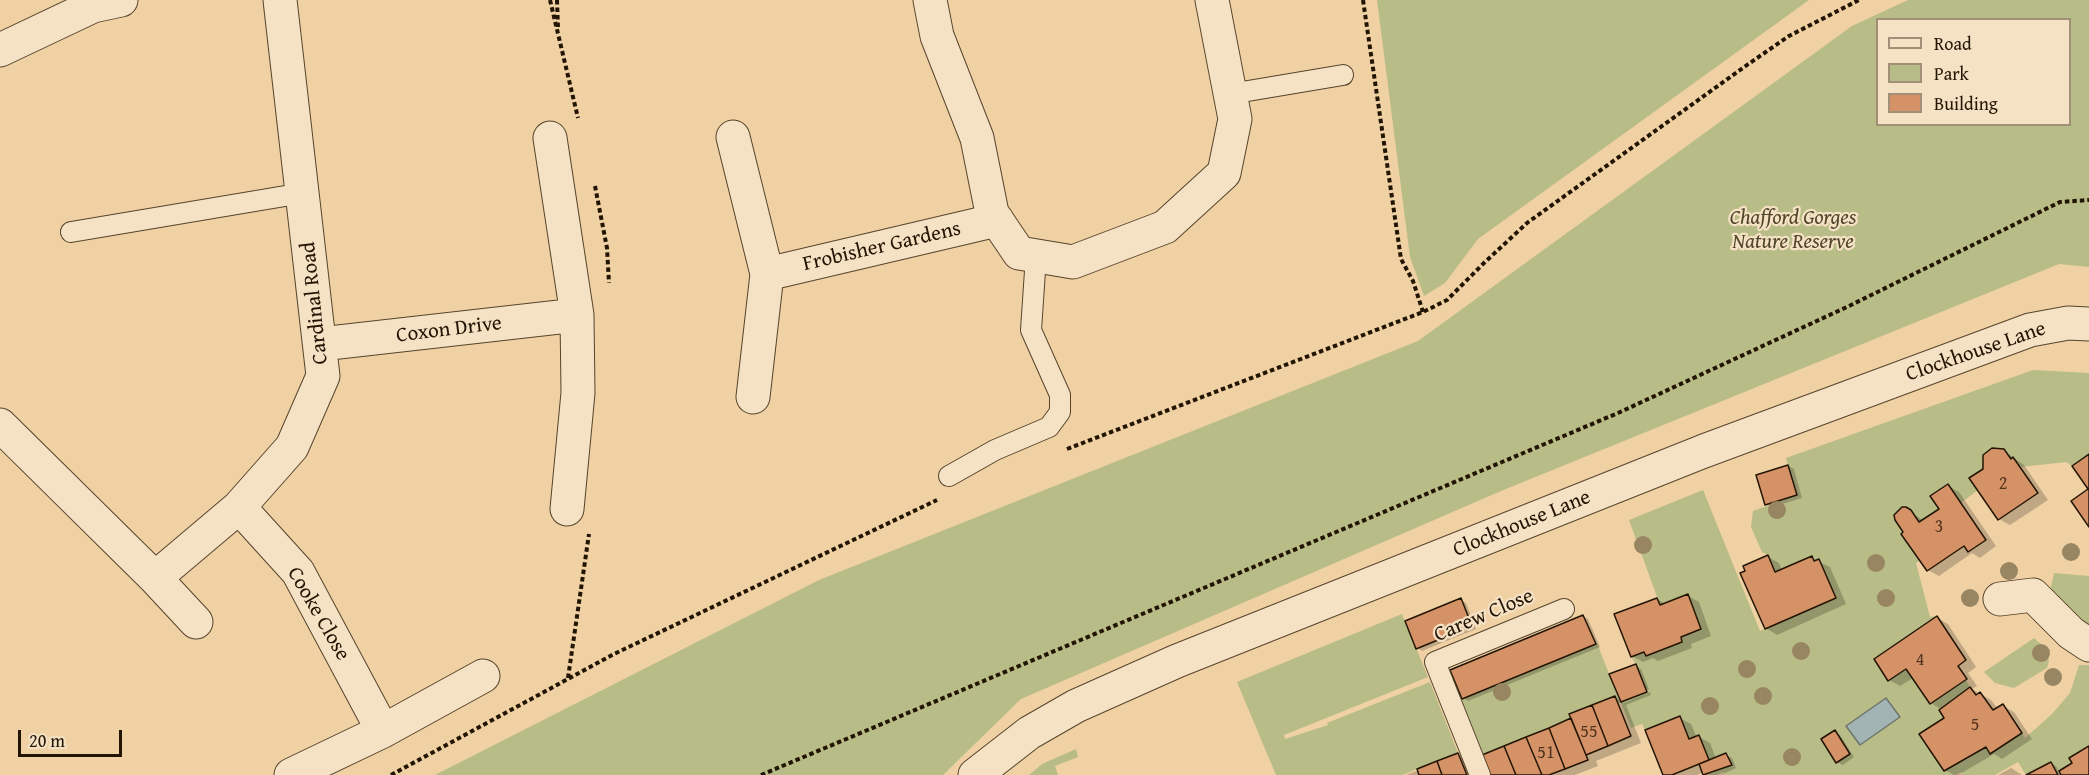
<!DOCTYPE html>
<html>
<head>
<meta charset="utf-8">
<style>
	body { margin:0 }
	#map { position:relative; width:2089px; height:775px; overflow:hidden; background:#f0d1a4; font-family:"Gentium Book Plus",serif }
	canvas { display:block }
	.legend { position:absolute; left:1876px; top:18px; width:195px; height:108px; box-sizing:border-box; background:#f5e1c4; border:2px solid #a18f77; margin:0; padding:8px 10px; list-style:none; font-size:18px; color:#231504 }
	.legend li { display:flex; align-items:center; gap:12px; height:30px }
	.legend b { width:30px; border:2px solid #a18f77 }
	.scale { position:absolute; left:18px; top:730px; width:104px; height:27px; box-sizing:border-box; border:3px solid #231504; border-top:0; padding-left:8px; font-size:18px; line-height:21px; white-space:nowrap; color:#231504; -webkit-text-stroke:4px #f5e1c4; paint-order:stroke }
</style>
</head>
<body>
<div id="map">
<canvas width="2089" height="775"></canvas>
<ul class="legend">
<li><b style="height:8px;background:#f5e1c4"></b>Road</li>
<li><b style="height:16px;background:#b8bc86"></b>Park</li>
<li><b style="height:16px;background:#d69267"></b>Building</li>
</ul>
<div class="scale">20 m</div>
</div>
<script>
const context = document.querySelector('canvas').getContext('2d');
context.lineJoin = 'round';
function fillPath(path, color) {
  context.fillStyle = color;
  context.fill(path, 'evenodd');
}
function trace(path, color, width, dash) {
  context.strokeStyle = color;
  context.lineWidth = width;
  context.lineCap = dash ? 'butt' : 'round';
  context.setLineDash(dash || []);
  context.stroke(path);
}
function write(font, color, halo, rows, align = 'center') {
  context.font = font + ' "Gentium Book Plus",serif';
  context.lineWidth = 4.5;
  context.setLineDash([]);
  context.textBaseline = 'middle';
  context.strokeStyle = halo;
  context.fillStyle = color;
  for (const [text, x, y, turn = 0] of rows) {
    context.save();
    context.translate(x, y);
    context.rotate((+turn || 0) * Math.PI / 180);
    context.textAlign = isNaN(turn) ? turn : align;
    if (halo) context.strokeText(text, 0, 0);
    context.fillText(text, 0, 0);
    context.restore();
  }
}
fillPath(new Path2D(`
	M1377 0H1809L1478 239 1445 283 1424 296 1410 257Z
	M1908 0H2089V267L2059 264 1501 491 1021 699 943 775H435L819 580 1418 341 1852 26ZM1878 20H2070V124H1878Z
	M2033 370 2089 373V454L2072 466 2066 462 2021 467 2014 457 2011 459 2004 449 1992 448 1983 455V469L1970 478 1978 490 1961 503 1947 484 1930 496 1939 509 1919 522C1912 512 1905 501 1894 515L1895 520 1919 561 1916 563 1930 617 1937 616 1874 659 1888 681 1906 669 1930 704 1966 680 1970 687 1939 710 1944 718 1920 734 1944 771 1964 758 1966 760 1986 747 1990 753 2022 733 2025 738 2052 714 2070 693 2079 665H2089V746L2072 763 2059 771 2061 775H2058L2050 762 2026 775 2018 762 1995 775H1962L1961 772 1955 775H1725L1723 772 1717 775H1707L1731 765 1727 753 1709 760 1699 736 1689 739 1680 716 1645 730 1642 724 1631 728 1621 703H1618L1615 696 1569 713 1571 718 1482 755 1459 699 1462 697V699L1597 643 1620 702 1647 691 1636 664 1631 657 1644 652 1646 656 1682 642 1681 637 1701 629 1688 594 1660 605 1629 520 1703 490 1760 631 1836 598 1819 559 1775 572 1768 555 1762 552 1751 527 1753 511 1797 495 1786 458ZM1835 730 1850 753 1837 762 1821 739Z
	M2054 573 2089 576V628L2055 599 2051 587Z
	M1402 614 1428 677 1284 735 1285 739 1328 725 1327 723 1430 682 1458 753 1402 775H1276L1237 682Z
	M2034 638C2043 646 2053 654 2047 668L2014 688 1995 683 1984 672Z
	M1076 749 1078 757 1055 766 1058 775H1029L1042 764Z`), '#b8bc86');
const water = new Path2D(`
	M1886 698 1900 717 1860 745 1846 726Z`);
fillPath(water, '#a1b4b3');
trace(water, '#6f746d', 1.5);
fillPath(new Path2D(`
	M2004 451 2024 465 2048 500 2010 525 1999 519 1984 469Z
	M1788 466 1794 469 1802 498 1772 507 1766 504Z
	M1948 486 1959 492 1996 546 1980 558 1972 553 1939 576 1928 570 1906 509 1924 521 1941 509Z
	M1768 557 1779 563 1782 571 1812 558 1830 567 1846 604 1777 635 1766 628Z
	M1688 596 1699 602 1711 636 1691 644 1692 648 1658 661 1653 658 1643 662 1632 656 1657 599 1666 604Z
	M1460 600 1466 603 1476 629 1422 651 1417 647Z
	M1583 616 1588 619 1600 647 1468 701 1463 698Z
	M1937 618 1948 624 1976 667 1968 673 1977 686 1972 689 1991 700 1998 709 2003 706 2014 712 2032 739 2002 759 1994 754 1960 774 1963 775H1954L1945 770 1946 718 1942 710 1931 703 1913 678 1900 686 1889 680 1876 660Z
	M1636 666 1641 669 1649 689 1623 700V703L1650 692 1651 695 1626 705 1641 743 1596 761 1598 766 1575 775H1491L1573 719 1615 697 1622 701Z
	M1680 718 1691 724 1697 738 1699 737 1710 743 1716 759 1726 755 1732 758 1736 768 1723 774 1725 775H1705L1704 772 1697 775H1664Z
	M1835 732 1840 735 1854 757 1843 765 1837 762Z
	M2089 748V775H2029L2051 763 2056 766 2059 772 2074 763Z
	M1458 755 1469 761 1475 775H1406Z
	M2011 768 2022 775H1998Z`), '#0003');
const building = new Path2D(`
	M1992 448 2004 449 2011 459 2013 457 2038 493 1998 520 1969 478 1983 469V455Z
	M2089 454V527L2071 501 2088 489 2072 466Z
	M1788 465 1797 495 1765 505 1756 475Z
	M1948 484 1986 540 1968 552 1964 546 1927 571 1901 534 1903 532 1895 520 1894 515 1902 507H1906L1911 510 1919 522 1939 509 1930 496Z
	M1768 555 1775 572 1812 556 1814 561 1819 559 1836 598 1765 629 1740 573 1745 571 1743 566Z
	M1688 594 1701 629 1681 637 1682 642 1646 656 1644 652 1631 657 1614 614 1657 598 1660 605Z
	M1461 598 1472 626 1416 649 1405 621Z
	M1583 615 1596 644 1462 699 1450 670Z
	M1937 616 1966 660 1958 666 1967 679 1930 704 1906 669 1888 681 1874 659Z
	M1636 664 1647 692 1621 702 1609 674Z
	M1970 687 1976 695 1980 692 1993 710 2003 704 2022 733 1990 754 1986 747 1944 771 1919 734 1944 718 1939 710Z
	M1615 696 1631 736 1608 746 1592 705Z
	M1592 705 1608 746 1586 755 1569 714Z
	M1680 716 1689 739 1699 735 1709 760 1672 775H1663L1645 730Z
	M1571 718 1588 760 1565 769 1549 728Z
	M1549 728 1565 769 1549 775H1542L1526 737Z
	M1835 730 1850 754 1836 763 1821 739Z
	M1526 737 1542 775H1516L1504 746Z
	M1504 746 1516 775H1490L1482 755Z
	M2089 746V775H2061L2059 771 2072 763 2069 758Z
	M1458 753 1467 775H1442L1437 761Z
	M1726 753 1732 765 1703 775 1699 764Z
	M1437 761 1442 775H1419L1417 769Z
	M2051 762 2058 775H2026Z`);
fillPath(building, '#d69267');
trace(building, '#231504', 1.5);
const service = new Path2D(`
	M1230 94 1343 75
	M71 232 303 193
	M949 476 995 450 1049 427 1060 412V395L1031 330 1036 256
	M1480 775 1435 662 1564 609`);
const minor = new Path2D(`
	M930 0 937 36 977 138 992 213 1019 253 1073 262 1165 227 1224 173 1235 119 1212 0
	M0 50 93 6 121 0
	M733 137 767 274
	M550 138 577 315 578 393 567 509
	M321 344 577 315
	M753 397 767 274 997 220
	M0 425 155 578 196 622
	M239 507 298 572 383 731
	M155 578 239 507 292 447 323 376 280 0
	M2000 599 2033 595 2071 633 2089 645
	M291 775 383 731 483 676`);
const tertiary = new Path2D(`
	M975 775 1029 733 1076 706 1177 661 1704 451 2030 330 2068 323 2089 324`);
trace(service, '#56442c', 22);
trace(minor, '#56442c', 35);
trace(tertiary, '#56442c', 35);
trace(new Path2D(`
	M550 0 578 118
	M557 0 558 28
	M1363 0 1401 259 1413 281 1423 312
	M595 186 607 248 609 283
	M1067 449 1423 312 1447 300 1485 262 1527 223 1747 65 1789 36 1859 0
	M568 678 589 534
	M391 775 614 654 937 500
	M761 775 1618 413 1849 306 2060 202 2089 200`), '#231504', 4, [4.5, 3]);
trace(service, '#f5e1c4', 20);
trace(minor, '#f5e1c4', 33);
trace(tertiary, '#f5e1c4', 33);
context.fillStyle = '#988561';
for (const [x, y] of [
	[1777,510],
	[1643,545],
	[2071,552],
	[1876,563],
	[2009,571],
	[1886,598],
	[1970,598],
	[1801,651],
	[2041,653],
	[1747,669],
	[2053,677],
	[1502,692],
	[1763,696],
	[1710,706],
	[1792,757]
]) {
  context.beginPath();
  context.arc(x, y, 9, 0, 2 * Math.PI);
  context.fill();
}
write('18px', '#50341d', null, [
	["2",2003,484],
	["3",1939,527],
	["4",1920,660],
	["5",1975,725],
	["55",1589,732],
	["51",1546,753]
]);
write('italic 21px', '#50472b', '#f5e1c4', [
	["Chafford Gorges",1793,219],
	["Nature Reserve",1793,243]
]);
write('21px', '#231504', '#f5e1c4', [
	["Frobisher Gardens",882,247,-13],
	["Cardinal Road",315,303,-96],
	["Coxon Drive",449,330,-7],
	["Clockhouse Lane",1976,352,-19],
	["Clockhouse Lane",1522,524,-22],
	["Cooke Close",318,614,60],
	["Carew Close",1484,616,-23]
]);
</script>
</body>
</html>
